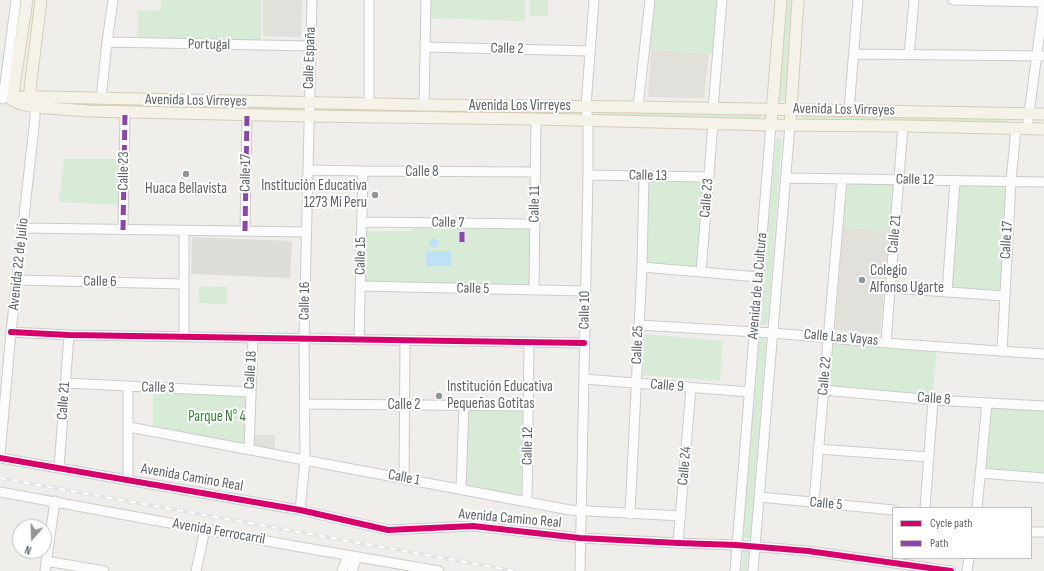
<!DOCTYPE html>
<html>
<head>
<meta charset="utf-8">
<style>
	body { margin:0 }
	#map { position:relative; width:1044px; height:571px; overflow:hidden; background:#efeeea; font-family:"Sofia Sans Condensed",sans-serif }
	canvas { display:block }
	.legend { position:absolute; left:892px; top:507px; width:140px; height:52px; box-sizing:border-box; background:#fff; border:1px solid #bfc1c3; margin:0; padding:5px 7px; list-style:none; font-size:12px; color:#5f6368 }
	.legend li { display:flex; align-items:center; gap:8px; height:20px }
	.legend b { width:20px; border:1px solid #bfc1c3 }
	.north { position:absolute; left:12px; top:519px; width:40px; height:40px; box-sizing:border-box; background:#fff; border:1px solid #bfc1c3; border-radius:50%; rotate:200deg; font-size:11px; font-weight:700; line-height:16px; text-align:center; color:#5f6368 }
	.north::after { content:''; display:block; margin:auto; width:14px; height:18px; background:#919496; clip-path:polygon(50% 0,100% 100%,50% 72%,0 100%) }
</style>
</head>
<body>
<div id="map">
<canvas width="1044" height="571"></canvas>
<ul class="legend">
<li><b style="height:5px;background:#d6006c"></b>Cycle path</li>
<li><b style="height:5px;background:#8e44ad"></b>Path</li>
</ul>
<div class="north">N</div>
</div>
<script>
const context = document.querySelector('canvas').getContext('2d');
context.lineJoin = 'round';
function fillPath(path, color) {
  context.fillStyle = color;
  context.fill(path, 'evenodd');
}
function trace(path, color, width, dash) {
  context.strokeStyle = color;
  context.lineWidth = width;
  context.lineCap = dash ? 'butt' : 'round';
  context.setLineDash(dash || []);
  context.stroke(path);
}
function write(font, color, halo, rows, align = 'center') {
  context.font = font + ' "Sofia Sans Condensed",sans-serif';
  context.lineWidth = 4;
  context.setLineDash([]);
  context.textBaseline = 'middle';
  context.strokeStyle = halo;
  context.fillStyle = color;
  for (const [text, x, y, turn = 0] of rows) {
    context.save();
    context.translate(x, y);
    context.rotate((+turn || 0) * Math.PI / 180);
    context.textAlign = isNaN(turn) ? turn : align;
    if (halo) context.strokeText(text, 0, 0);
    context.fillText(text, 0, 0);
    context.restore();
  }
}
fillPath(new Path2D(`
	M192 237 292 241 290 278 191 274Z`), '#dfddda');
fillPath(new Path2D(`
	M263 0H302L301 37 263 36Z
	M651 49 709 54 704 98 648 97Z
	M843 227 890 231 880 334 835 330Z
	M255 435H275V449L255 445Z`), '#e2e0da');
fillPath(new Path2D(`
	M161 0H261V41L137 40 138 11 161 10Z
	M428 0H525V21L427 18Z
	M530 0H548V16H530Z
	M654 0H717L713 54 649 49Z
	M786 0H794L786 101 778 100Z
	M56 101 299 104 298 110 56 107Z
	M327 105 573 109V116L327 111Z
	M599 109 761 112 760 119 598 115Z
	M802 112 1011 115 1008 124 802 120Z
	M776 138H782L768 322 766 325H762L760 323Z
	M64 159H121L120 205 59 202Z
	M649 180 704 181 697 268 646 263Z
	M845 182 895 184 892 231 843 227Z
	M958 185 1007 187 1001 293 950 288Z
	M415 225H422L429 229 530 228V287L364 285V231H411Z
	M199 286 227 287V304L199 303Z
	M645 334 723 341 720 381 642 375Z
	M761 338H763L766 341 751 537 747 539 743 536 759 340Z
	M833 343 936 351 933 394 829 386Z
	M153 393 245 395V446L153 428Z
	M468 407 524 408 521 497 463 487 467 466Z
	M990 407 1044 410V473L985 469Z
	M743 550H749L747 571H741Z`), '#d8ebd6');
fillPath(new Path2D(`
	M429.5 243a4.5 4.5 0 1 1 9 0a4.5 4.5 0 1 1-9 0Z
	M426 251H451V266H426Z`), '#bfe0f9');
const minor = new Path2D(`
	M953 0 1043 2
	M107 42 311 46
	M425 47 590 51
	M854 54 1044 56
	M909 55 914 0
	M3 99 16 0
	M101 99 107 42 113 0
	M369 104V0
	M424 105 426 0
	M638 107 650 0
	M713 109 722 0
	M849 110 858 0
	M1027 129 1044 0
	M309 170 363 171 535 172
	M588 175 709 177
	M787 178 1044 182
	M362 222 535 224
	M23 228 306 232
	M123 230 125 112
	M245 231 247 115
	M642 267 759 277
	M701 272 713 124
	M17 280 184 284
	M361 286 585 291
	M891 288 1005 296
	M534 290 536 119
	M947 292 955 181
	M639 325 773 333 899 344 1044 354
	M11 332 69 335 584 343
	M184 337V231
	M359 340 363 171
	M886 342 903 126
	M1002 351 1011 181 1016 129
	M584 379 749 392
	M65 383 250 392
	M823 390 933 400 1044 406
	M305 404 528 406
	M129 427 570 510 681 516
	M818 449 929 457
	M249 450 253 338
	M0 455 11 332 35 118V107
	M0 458 300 510 388 530 473 526 580 538 678 543 736 545 808 551 951 571
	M59 468 69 335
	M980 473 1044 478
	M404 478 405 341
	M128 480V387
	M461 489 464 405
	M0 492 300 547 439 571
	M760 497 893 510
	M527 502 529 342
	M814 502 842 179
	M925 508 933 400
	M977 508 987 403
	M300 510 305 461 304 339 312 0
	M630 514 642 267 644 176
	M1031 532H1044
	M678 543 691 388
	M46 561 104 571
	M45 571 55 501
	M196 571 205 529
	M342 571 348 556
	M352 571 357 557
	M580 571 588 175V121L586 106 594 0
	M735 571 771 125
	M753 571 790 125
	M967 571 969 558`);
const major = new Path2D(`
	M12 100 21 104 35 107 88 111 308 116 536 119 771 125 903 126 1044 129
	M12 100 21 97H46L424 105 638 107 1044 114
	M12 100 27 0
	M33 102 30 89 41 0
	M771 125 781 0
	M790 125 798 0`);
trace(minor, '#cbcccc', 11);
trace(major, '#d7ceb8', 13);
trace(minor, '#fdfcfc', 9);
trace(major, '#f4f2e9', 11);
const rail = new Path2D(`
	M0 478 515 571`);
trace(rail, '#e4e4e4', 3.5);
trace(rail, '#fff', 2, [6]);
trace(new Path2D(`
	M123 230 125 112
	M245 231 247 115
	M462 242V229`), '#8e44ad', 5, [10, 5]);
trace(new Path2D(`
	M11 332 69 335 584 343
	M0 458 300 510 388 530 473 526 580 538 678 543 736 545 808 551 951 571`), '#d6006c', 6);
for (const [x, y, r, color] of [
	[186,174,4,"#919496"],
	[375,195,4,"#919496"],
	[862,280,4,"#919496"],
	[439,396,4,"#919496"]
]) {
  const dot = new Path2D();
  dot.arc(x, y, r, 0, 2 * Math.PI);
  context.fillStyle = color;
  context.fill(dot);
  trace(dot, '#fff', 1.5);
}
write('15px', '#5f6368', '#fff', [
	["Portugal",209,45,1],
	["Calle 2",507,49,1],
	["Calle España",310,58,-88],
	["Avenida Los Virreyes",196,101,1],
	["Avenida Los Virreyes",520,106],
	["Avenida Los Virreyes",844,110,1],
	["Calle 23",124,171,-89],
	["Calle 8",422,172],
	["Calle 17",246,173,-89],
	["Calle 13",648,176,1],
	["Calle 12",915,180,1],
	["Calle 23",707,198,-85],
	["Calle 11",535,204,-89],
	["Calle 7",448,223,1],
	["Calle 21",895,234,-85],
	["Calle 17",1007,240,-87],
	["Calle 15",361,256,-89],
	["Avenida 22 de Julio",19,264,-84],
	["Calle 6",100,282,1],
	["Avenida de La Cultura",758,286,-85],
	["Calle 5",473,289,1],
	["Calle 16",305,301,-89],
	["Calle 10",585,310,-89],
	["Calle Las Vayas",841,338,5],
	["Calle 25",638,345,-88],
	["Calle 18",251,370,-87],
	["Calle 22",825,376,-85],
	["Calle 9",667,386,5],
	["Calle 3",158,388,2],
	["Calle 8",934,399,4],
	["Calle 21",64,401,-86],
	["Calle 2",404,405],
	["Calle 12",528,446,-89],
	["Calle 24",685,466,-85],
	["Avenida Camino Real",192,478,10],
	["Calle 1",404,478,11],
	["Calle 5",826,504,5],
	["Avenida Camino Real",510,519,5],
	["Avenida Ferrocarril",219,532,10]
]);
write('15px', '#5f6368', '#fff', [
	["Institución Educativa",367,186,"right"],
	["1273 Mi Peru",367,203,"right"],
	["Huaca Bellavista",186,189,"center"],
	["Colegio",870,271],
	["Alfonso Ugarte",870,288],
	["Institución Educativa",447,387],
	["Pequeñas Gotitas",447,404]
], 'left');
write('15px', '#348238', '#fff', [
	["Parque N° 4",217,417]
]);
</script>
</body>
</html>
